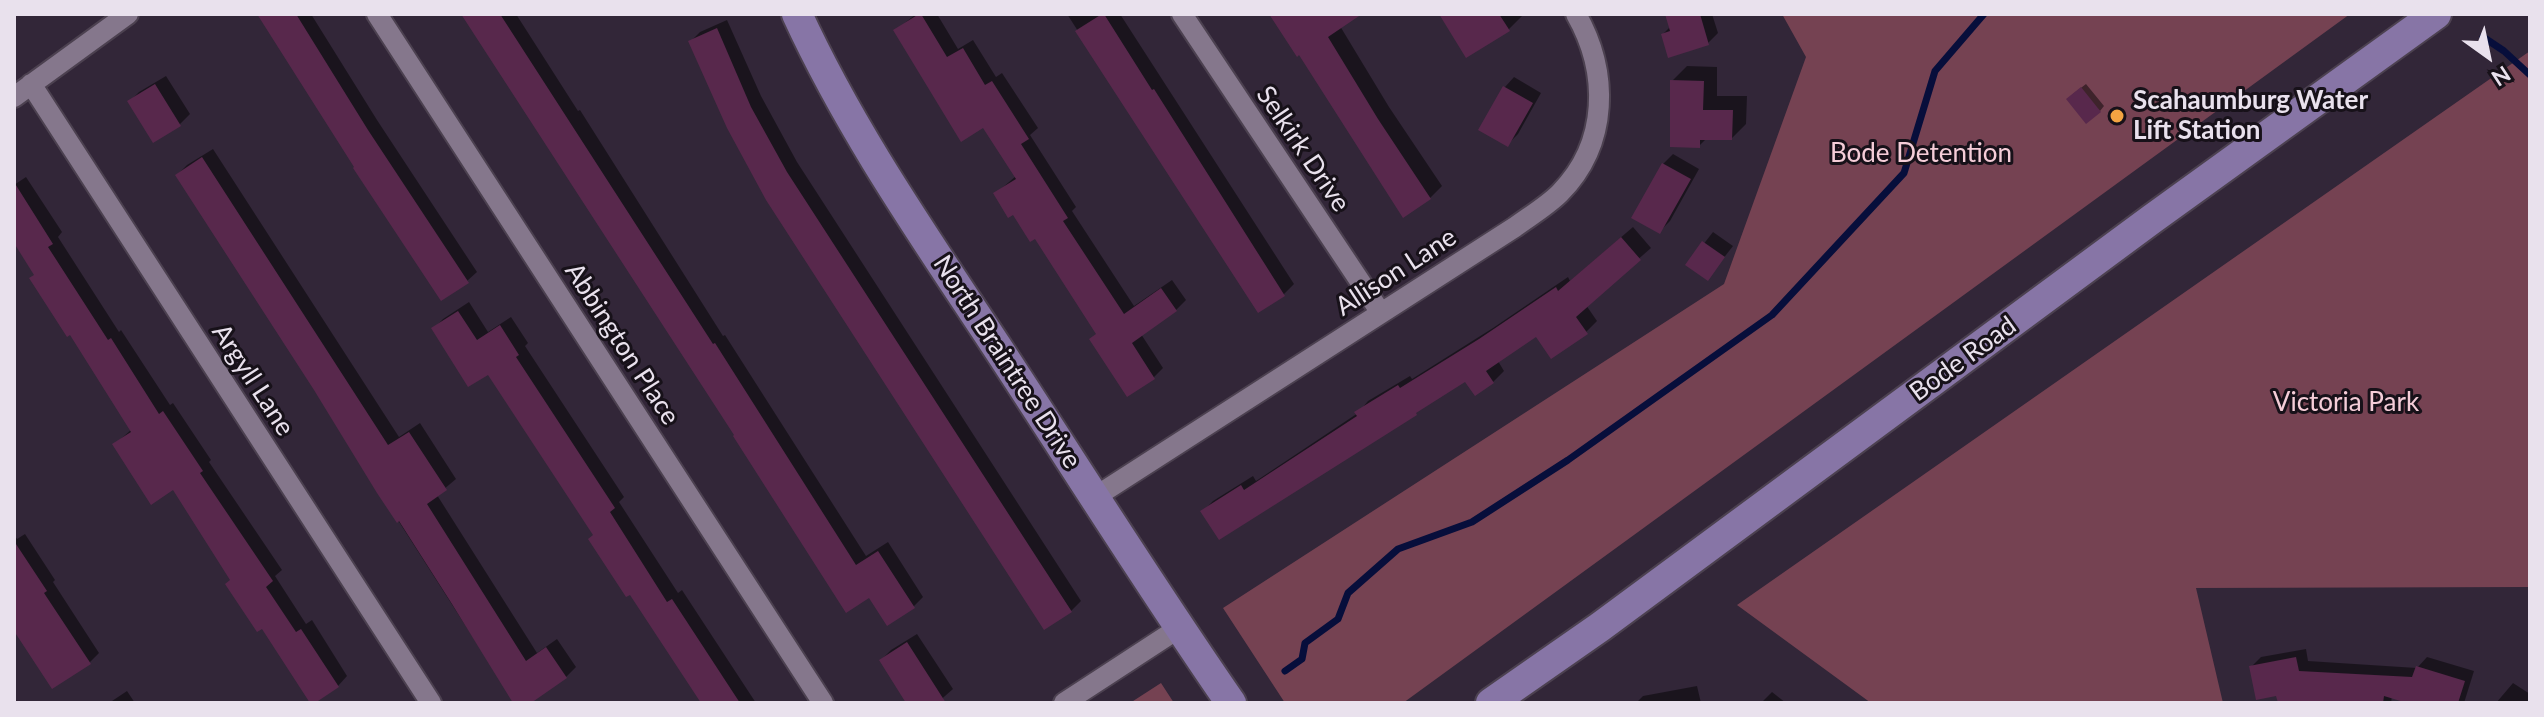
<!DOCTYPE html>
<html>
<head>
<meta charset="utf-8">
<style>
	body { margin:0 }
	#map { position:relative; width:2544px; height:717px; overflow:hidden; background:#322638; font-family:Lato,sans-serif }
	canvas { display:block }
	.frame { position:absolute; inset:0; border:16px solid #e9e1ed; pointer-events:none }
	.north { position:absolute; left:2448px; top:16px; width:80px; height:80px; -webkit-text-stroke:6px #171119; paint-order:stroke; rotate:147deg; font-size:22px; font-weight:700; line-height:32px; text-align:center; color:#e9e1ed }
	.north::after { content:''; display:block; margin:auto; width:28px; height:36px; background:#e9e1ed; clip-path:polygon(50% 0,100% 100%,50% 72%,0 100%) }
</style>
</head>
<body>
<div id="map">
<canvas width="2544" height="717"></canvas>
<div class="frame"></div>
<div class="north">N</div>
</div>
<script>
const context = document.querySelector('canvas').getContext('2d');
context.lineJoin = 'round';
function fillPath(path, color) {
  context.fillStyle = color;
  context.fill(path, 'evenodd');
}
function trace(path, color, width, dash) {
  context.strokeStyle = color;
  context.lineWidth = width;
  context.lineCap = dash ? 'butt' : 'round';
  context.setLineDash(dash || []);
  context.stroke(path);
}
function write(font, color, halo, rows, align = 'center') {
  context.font = font + ' Lato,sans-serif';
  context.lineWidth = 6;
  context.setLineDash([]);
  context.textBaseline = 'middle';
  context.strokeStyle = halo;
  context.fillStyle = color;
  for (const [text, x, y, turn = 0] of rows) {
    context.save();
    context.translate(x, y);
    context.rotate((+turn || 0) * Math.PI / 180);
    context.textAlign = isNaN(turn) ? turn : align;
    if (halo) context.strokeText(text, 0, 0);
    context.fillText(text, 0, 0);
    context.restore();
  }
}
fillPath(new Path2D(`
	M1782 14H2350L1403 703H1285L1223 608 1724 284 1806 57Z
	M2530 51V587L2196 588 2223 703H1871L1737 605Z
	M1161 683 1174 703H1130Z`), '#754252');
fillPath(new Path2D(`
	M259 14H311L377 120 477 272 467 281Z
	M471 14H516L578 111 580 110 723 336 725 335 866 556 888 542 923 597 914 606 888 623Z
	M916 14H937L958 49 973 40 996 77 1002 73 1038 128 1030 135 1076 207 1072 211 1134 306 1172 280 1186 300 1176 310 1141 334 1163 368 1153 378 1098 332 1036 236 995 194 1016 176 983 125 896 30Z
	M1067 14H1120L1294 284 1284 294 1258 311Z
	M1271 14H1354L1340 26 1389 107 1442 186 1430 198 1300 52Z
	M1441 14H1522L1523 15 1508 30Z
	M1667 14H1712L1718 33 1708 43 1663 34 1670 27Z
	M727 20 761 96 797 162 1081 601 1071 611 690 42 700 32Z
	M1687 66 1717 67V96H1747L1746 124 1732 138H1707L1699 146 1672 81Z
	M166 76 190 114 180 124 154 140 129 102 139 92Z
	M1514 77 1541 93 1518 134 1508 144 1505 87Z
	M2086 84 2104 106 2100 111 2073 94Z
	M213 149 399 437 420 423 456 479 437 495 537 653 557 639 576 667 566 677 527 703H515L177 175 187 165Z
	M1673 154 1699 169 1670 221 1660 231 1663 164Z
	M26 177 62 232 58 237 119 332 121 330 170 405 173 403 211 460 209 462 282 570 275 576 306 624 312 620 347 676 338 686 232 579 173 488 114 445 132 429 14 239V185Z
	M1633 227 1651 248 1586 305 1597 321 1586 332 1536 334 1498 361 1504 371 1493 382 1466 379 1202 512 1213 501 1253 476 1256 481 1358 413 1368 401 1410 376 1412 379 1493 328 1568 277 1570 281Z
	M1713 232 1733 246 1708 278 1688 264Z
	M469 302 488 332 511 317 528 343 525 346 624 497 619 502 678 593 682 590 756 703H703L488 372 433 329 443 319Z
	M14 534 17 539 25 534 55 580 53 582 99 653 89 663 14 621Z
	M917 634 953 689 937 703H909L881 660 891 650Z
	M2306 649 2308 661 2417 668 2427 657 2474 671 2464 703H2414L2392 696 2391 703H2280L2278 694 2251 667 2261 657Z
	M2513 683 2530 694V703H2496Z
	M1697 686 1701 703H1636L1643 696Z
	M127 691 135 703H109Z
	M1772 692 1786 703H1761Z`), '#0007');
trace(new Path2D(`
	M2483 37 2504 51 2530 75
	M1285 671 1302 659 1305 643 1338 619 1348 593 1398 549 1472 522 1568 460 1772 315 1904 173 1935 71 1984 14`), '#070e3b', 7);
fillPath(new Path2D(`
	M257 14H296L368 130 469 283 441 301 353 168 354 167Z
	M461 14H500L713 344 715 343 856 565 878 551 915 608 887 626 869 598 846 613 733 436 734 435Z
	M919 14H921L947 57 963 48 985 85 992 81 1029 139 1021 144 1068 218 1063 221 1124 314 1161 288 1177 311 1132 343 1155 379 1127 397 1089 339 1096 334 1035 239 1030 242 1013 215 1008 218 993 193 1016 179 983 128 961 142 893 30Z
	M1102 14H1104L1152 90 1154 89 1285 296 1258 313 1075 31Z
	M1269 14H1362L1328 37 1378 119 1431 199 1403 218 1299 55 1297 57Z
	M1439 14H1499L1510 31 1466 58Z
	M1665 14H1700L1709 45 1668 58 1661 34 1670 31Z
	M717 28 751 107 787 172 1072 612 1044 630 766 200 727 128 688 41Z
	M1670 80 1704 81 1703 110H1733L1732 140H1700V148L1670 147Z
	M155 84 181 126 153 143 127 101Z
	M1503 86 1533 103 1508 147 1478 130Z
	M2081 87 2101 112 2086 124 2066 99Z
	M202 157 388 445 409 432 447 490 427 504 526 661 546 647 567 678 531 703H513L452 604 399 521 397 523 377 493 314 390 175 175Z
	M1662 163 1691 179 1660 234 1631 218Z
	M14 182 53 244 48 247 108 340 111 338 159 414 163 411 203 471 200 473 273 581 266 587 296 632 301 629 339 687 315 703H310L262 629 257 632 225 584 230 580 173 490 151 505 112 444 131 432 70 335 67 337 29 278 34 275 14 243Z
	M1621 237 1641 260 1576 317 1588 334 1551 359 1536 337 1486 371 1494 383 1475 396 1465 382 1416 413 1417 415 1219 540 1200 511 1241 485 1244 490 1357 416 1354 412 1398 385 1400 388 1479 339 1556 287 1558 291Z
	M1702 241 1725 257 1708 281 1685 265Z
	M458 311 477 340 500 325 519 355 516 357 615 508 610 512 667 602 672 599 740 703H701L630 595 626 597 588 539 593 535 488 375 468 387 431 328Z
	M14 541 47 591 44 593 91 664 52 689 14 631Z
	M907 642 946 703H906L879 660Z
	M2296 657 2299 671 2412 677 2416 666 2465 681 2458 703H2407L2384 696 2383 703H2278L2276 696 2256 700 2249 666Z`), '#58284c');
const street = new Path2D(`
	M377 14 823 703
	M1182 14 1381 313
	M31 84 431 703
	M14 97 128 14
	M1095 497 1515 227C1530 216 1547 206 1560 193 1609 143 1609 72 1576 14
	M1064 703 1179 628`);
const secondary = new Path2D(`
	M797 14C851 132 926 239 997 347 1075 466 1150 586 1231 703
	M1491 703 1600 627 2152 219 2436 14`);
trace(street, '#4c4150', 24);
trace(secondary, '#4c4150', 34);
trace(street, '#85778c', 20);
trace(secondary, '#8775a6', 30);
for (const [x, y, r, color] of [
	[2117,116,8,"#f3a442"]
]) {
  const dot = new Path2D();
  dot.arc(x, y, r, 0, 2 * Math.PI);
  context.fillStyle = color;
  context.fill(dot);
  trace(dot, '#171119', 3);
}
write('bold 26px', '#e9e1ed', '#171119', [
	["Scahaumburg Water",2133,101],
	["Lift Station",2133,131]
], 'left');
write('26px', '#e9e1ed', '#171119', [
	["Selkirk Drive",1303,149,56],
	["Allison Lane",1396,272,-33],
	["Abbington Place",622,344,57],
	["Bode Road",1963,359,-36],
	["North Braintree Drive",1007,362,57],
	["Argyll Lane",253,380,57]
]);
write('26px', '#f5cdd8', '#171119', [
	["Bode Detention",1921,154],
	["Victoria Park",2346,403]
]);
</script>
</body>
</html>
